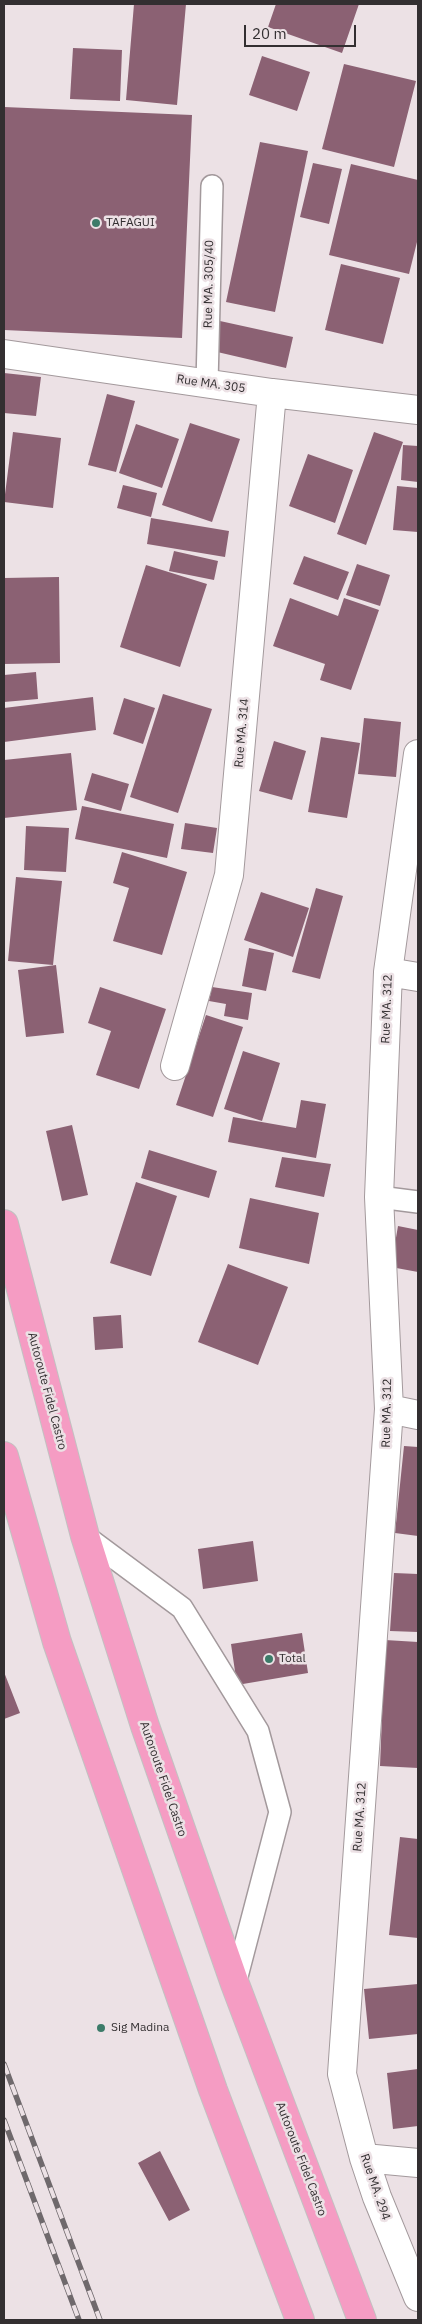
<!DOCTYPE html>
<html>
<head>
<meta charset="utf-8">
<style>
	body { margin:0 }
	#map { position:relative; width:422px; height:2324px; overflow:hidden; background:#ece1e5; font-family:"IBM Plex Sans",sans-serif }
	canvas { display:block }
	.frame { position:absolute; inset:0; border:5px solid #332f31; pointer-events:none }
	.scale { position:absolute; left:244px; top:25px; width:112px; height:22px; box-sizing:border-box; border:2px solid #332f31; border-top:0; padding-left:6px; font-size:15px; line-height:18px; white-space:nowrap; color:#332f31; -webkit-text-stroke:4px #ece1e5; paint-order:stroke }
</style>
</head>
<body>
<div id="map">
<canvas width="422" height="2324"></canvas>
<div class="frame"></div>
<div class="scale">20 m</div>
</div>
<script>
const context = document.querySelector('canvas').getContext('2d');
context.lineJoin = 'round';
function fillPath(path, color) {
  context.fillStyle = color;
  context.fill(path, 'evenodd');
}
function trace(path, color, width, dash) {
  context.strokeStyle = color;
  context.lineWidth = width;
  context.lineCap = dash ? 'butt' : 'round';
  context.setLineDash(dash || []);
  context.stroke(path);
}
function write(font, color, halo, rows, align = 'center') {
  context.font = font + ' "IBM Plex Sans",sans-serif';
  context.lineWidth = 5;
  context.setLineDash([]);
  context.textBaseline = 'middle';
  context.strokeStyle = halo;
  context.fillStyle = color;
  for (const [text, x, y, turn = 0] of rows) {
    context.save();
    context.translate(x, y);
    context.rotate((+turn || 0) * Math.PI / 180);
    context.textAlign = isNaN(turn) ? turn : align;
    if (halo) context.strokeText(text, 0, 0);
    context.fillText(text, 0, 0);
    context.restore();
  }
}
fillPath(new Path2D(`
	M134 4H186L177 105 126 100Z
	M276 4H359L342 53 268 27Z
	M73 48 122 50 120 101 70 99Z
	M262 56 310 72 297 111 249 95Z
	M344 64 416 81 394 167 322 149Z
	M4 107 192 115 182 338 4 330Z
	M260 142 308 151 275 312 226 302Z
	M313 163 342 169 329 224 300 217Z
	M351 164 418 180V238L409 274 329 255Z
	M341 264 400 278 383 344 325 330Z
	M220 321 293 337 286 368 213 351Z
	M4 373 41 377 36 416 4 413Z
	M107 394 135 401 116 472 88 465Z
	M190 423 240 439 212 522 162 505Z
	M136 424 179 439 162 488 119 473Z
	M13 432 61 438 53 508 4 502Z
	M374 432 403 442 366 545 337 534Z
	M403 445 418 446V482L401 480Z
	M308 454 353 470 335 523 289 506Z
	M123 485 157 493 151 517 117 508Z
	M397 486 418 488V532L393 530Z
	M151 518 229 531 225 557 147 544Z
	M174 551 218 561 214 580 169 571Z
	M304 556 349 572 338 600 293 584Z
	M357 564 390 575 380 606 346 595Z
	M146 565 207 584 180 667 120 647Z
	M59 577 60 663 4 664V578Z
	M290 598 338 616 344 598 379 610 351 690 320 680 325 664 273 646Z
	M36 672 38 699 4 702V675Z
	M163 694 212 709 178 813 130 797Z
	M93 697 96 730 4 742V708Z
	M124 698 155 708 143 744 113 734Z
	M364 718 401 722 396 777 358 774Z
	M321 737 360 743 347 818 308 812Z
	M274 741 306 751 292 800 259 791Z
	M71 753 77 810 4 818V760Z
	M92 773 129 784 121 811 84 800Z
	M82 806 174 824 167 858 75 839Z
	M185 823 217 828 213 853 181 849Z
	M26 826 69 828 66 872 24 870Z
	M122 852 187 872 162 955 113 941 129 888 113 883Z
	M16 877 62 881 53 965 8 961Z
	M316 888 343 896 320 979 292 972Z
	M261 892 309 908 293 957 244 940Z
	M249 948 274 953 266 991 242 986Z
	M56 965 64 1033 26 1037 18 970Z
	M100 987 166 1009 139 1089 96 1075 111 1031 88 1023Z
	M212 987 252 993 248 1020 224 1016 226 1004 209 1001Z
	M206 1015 243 1027 213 1117 176 1105Z
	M243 1051 280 1063 262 1121 224 1109Z
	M301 1100 326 1104 316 1158 228 1142 233 1117 296 1128Z
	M72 1125 88 1195 62 1201 46 1131Z
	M149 1150 217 1171 209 1198 141 1178Z
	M282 1157 331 1164 324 1197 275 1187Z
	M136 1182 177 1196 151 1276 110 1263Z
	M250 1198 319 1213 309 1264 239 1248Z
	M398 1226 418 1230V1272L391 1267Z
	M228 1264 288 1287 258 1365 198 1342Z
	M121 1315 123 1348 95 1350 93 1317Z
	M404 1446 418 1447V1536L395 1533Z
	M253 1541 258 1581 203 1589 198 1549Z
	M394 1573 418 1574V1632L390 1631Z
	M302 1633 308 1673 237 1685 231 1644Z
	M385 1640 418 1642V1768L380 1766Z
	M4 1672 20 1713 4 1719Z
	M400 1837 418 1839V1938L389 1935Z
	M418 1984V2034L369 2039 364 1989Z
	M418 2069V2126L393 2129 387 2073Z
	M160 2151 190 2210 169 2221 138 2163Z`), '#8b6173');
const lane = new Path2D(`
	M207 383 212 186
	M379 1197 418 1202
	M85 1536 182 1608 258 1731 280 1812 235 1984`);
const street = new Path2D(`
	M4 354 272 393 418 410
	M418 754 388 972 379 1197 389 1409 342 2074 364 2158 377 2197 418 2297
	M388 972 418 977
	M175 1066 229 875 272 393
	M389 1409 418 1415
	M364 2158 418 2163`);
const highway = new Path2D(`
	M4 1224 85 1536 145 1726 235 1984 362 2320
	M4 1456 57 1642 213 2090 300 2320`);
trace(lane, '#a3999c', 24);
trace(street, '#a3999c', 30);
trace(highway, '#c2c1c1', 30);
trace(lane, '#fff', 21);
trace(street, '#fff', 28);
trace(highway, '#f59cc3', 28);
const rail = new Path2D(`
	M4 2064 100 2320
	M4 2120 79 2320`);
trace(rail, '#6f696c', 5.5);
trace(rail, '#ece1e5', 4, [11]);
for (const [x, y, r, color] of [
	[96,223,5,"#3c7b69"],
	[269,1659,5,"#3c7b69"],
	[101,2028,5,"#3c7b69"]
]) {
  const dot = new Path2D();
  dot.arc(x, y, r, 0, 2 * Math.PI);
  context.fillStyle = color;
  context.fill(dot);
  trace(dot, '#ece1e5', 2);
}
write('12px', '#332f31', '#ece1e5', [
	["TAFAGUI",106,223],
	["Total",279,1659],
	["Sig Madina",111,2028]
], 'left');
write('12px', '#332f31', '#ece1e5', [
	["Rue MA. 305/40",209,284,-89],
	["Rue MA. 305",211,384,8],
	["Rue MA. 314",242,733,-85],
	["Rue MA. 312",387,1009,-88],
	["Autoroute Fidel Castro",47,1391,75],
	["Rue MA. 312",387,1413,-89],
	["Autoroute Fidel Castro",163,1779,71],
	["Rue MA. 312",360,1817,-86],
	["Autoroute Fidel Castro",301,2159,69],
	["Rue MA. 294",375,2187,71]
]);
</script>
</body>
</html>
